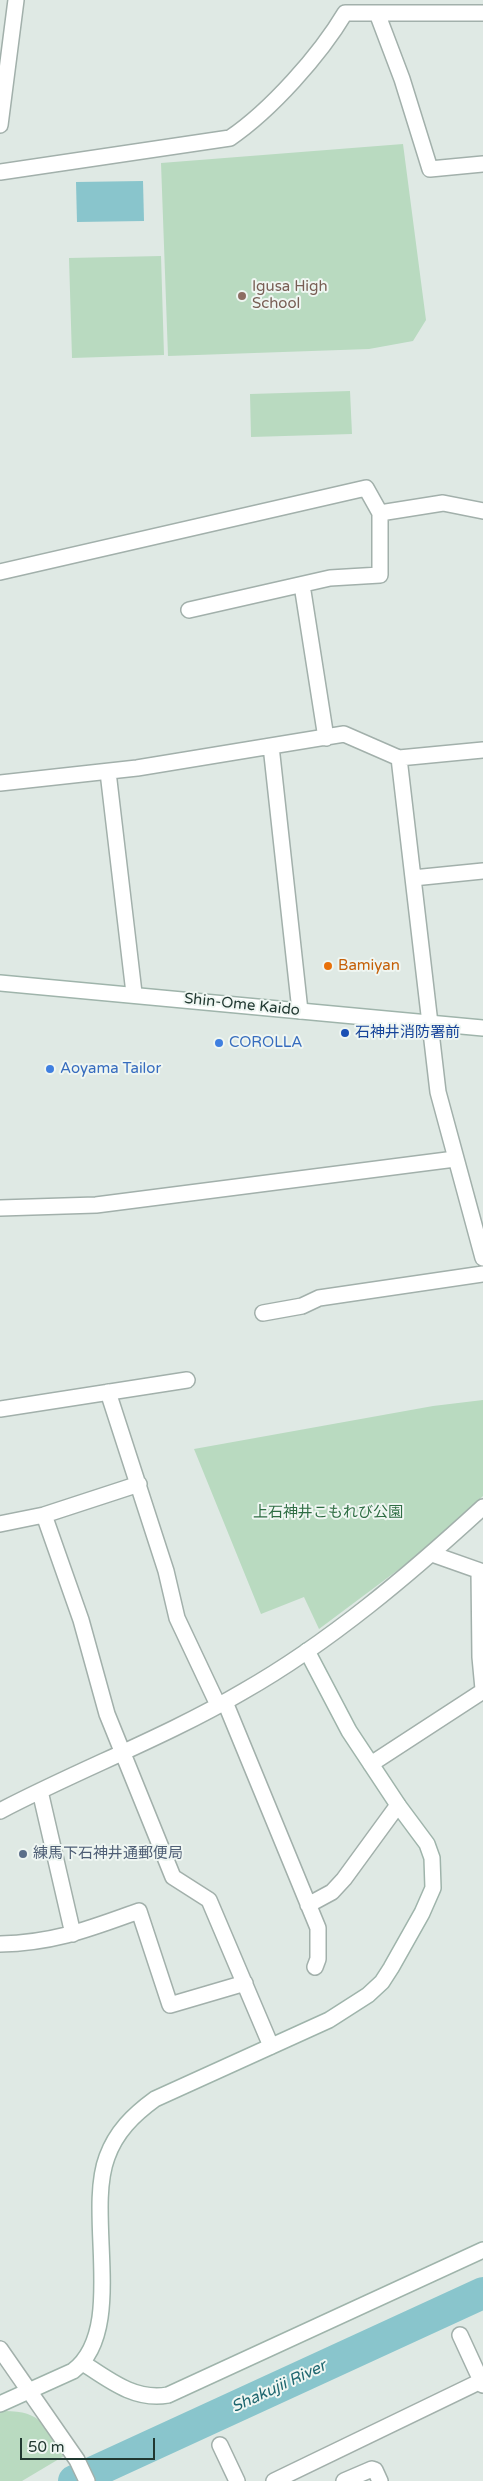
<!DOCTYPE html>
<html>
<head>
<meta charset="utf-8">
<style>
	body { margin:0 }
	#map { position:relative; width:483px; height:2481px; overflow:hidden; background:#dfe9e4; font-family:"Varela Round",sans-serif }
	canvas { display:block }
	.scale { position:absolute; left:20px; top:2438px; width:135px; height:22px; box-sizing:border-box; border:2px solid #213831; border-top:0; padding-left:6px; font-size:15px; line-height:18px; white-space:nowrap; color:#213831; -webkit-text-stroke:4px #eff6f2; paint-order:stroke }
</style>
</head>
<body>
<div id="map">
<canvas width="483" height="2481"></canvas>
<div class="scale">50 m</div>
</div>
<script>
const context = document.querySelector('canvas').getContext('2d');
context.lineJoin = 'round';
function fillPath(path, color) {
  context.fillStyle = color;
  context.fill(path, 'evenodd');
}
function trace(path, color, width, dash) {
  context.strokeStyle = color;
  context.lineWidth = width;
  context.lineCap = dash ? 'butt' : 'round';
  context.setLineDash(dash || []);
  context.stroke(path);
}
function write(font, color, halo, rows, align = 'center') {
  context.font = font + ' "Varela Round","Noto Sans JP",sans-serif';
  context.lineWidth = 4;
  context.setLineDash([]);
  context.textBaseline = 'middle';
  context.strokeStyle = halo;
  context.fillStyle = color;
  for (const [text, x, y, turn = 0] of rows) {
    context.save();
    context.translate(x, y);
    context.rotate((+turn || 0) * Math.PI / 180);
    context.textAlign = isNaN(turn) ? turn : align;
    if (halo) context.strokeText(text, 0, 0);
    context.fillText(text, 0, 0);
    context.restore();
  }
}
fillPath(new Path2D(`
	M403 144 426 320 413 341 369 349 168 356 161 163Z
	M161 256 164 355 72 358 69 258Z
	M350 391 352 434 251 437 250 394Z
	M483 1400V1496L430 1546 319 1629 304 1597 261 1614 194 1449 433 1406Z
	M4 2411C43 2411 44 2426 64 2456L22 2481H0V2412Z`), '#b9dac0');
fillPath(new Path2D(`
	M143 181 144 221 77 222 76 182Z`), '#89c5cc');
trace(new Path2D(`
	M74 2481 483 2293`), '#89c5cc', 32);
const street = new Path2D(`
	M345 13H483
	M377 13 402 79 430 169 483 164
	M0 125 16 0
	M0 172 230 138C271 110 320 55 345 13
	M0 572 366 488 380 513 443 503 483 511
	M302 585 326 738
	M189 610 330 578 380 575V513
	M271 746 300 1011
	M399 758 438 1092 483 1258
	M108 772 134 993
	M0 783 137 768 344 734 399 758 483 750
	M413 878 483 871
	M0 1208 96 1205 455 1159
	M263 1313 302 1306 319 1298 483 1274
	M108 1392 166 1571 177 1618 218 1705
	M0 1409 187 1380
	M44 1515 81 1620 107 1714 173 1877 209 1900 271 2046
	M0 1524 44 1515 139 1484
	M432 1554 483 1572
	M479 1572 480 1657 483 1689
	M225 1702 318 1928V1959L315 1967
	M371 1764 483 1691
	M40 1791 73 1934
	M0 1811C80 1769 166 1737 244 1691 330 1642 410 1574 483 1507
	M308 1905 332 1892 344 1879 398 1805
	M0 1944C54 1943 89 1929 139 1911L170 2005 245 1983
	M460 2335 483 2385
	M0 2349 77 2460 87 2481
	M220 2445 237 2481
	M274 2481 481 2381
	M344 2481 372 2469 375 2470 380 2481`);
const secondary = new Path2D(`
	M0 983 483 1028
	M83 2363C109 2380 135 2401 168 2395L483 2250
	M0 2404 73 2371C127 2330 85 2215 107 2157 116 2132 133 2115 155 2099L329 2020 368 1995 382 1982 391 1968 422 1913 433 1888 432 1858 427 1844 398 1805 349 1731 307 1651`);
trace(street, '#a2b0ab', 18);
trace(secondary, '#9fb4ab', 18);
trace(street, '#fff', 15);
trace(secondary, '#fff', 15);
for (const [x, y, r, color] of [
	[242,296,5,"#8d6e63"],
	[328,966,5,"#e8710a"],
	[345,1033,5,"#1a4fb4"],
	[219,1043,5,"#3f7fe0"],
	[50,1069,5,"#3f7fe0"],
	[23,1854,5,"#5c6f8a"]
]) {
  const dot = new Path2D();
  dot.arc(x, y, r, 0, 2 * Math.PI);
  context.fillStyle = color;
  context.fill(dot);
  trace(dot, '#eff6f2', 2);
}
write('15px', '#785e54', '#eff6f2', [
	["Igusa High",252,287],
	["School",252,304]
], 'left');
write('15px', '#c56008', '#eff6f2', [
	["Bamiyan",338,966]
], 'left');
write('15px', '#213831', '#eff6f2', [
	["Shin-Ome Kaido",242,1005,6]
]);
write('15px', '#164399', '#eff6f2', [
	["石神井消防署前",355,1033]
], 'left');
write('15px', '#366cbe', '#eff6f2', [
	["COROLLA",229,1043],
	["Aoyama Tailor",60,1069]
], 'left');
write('15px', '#2e6d43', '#eff6f2', [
	["上石神井こもれび公園",328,1513]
]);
write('15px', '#4e5e75', '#eff6f2', [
	["練馬下石神井通郵便局",33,1854]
], 'left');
write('italic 16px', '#1f6770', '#eff6f2', [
	["Shakujii River",279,2387,-25]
]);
</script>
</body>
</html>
